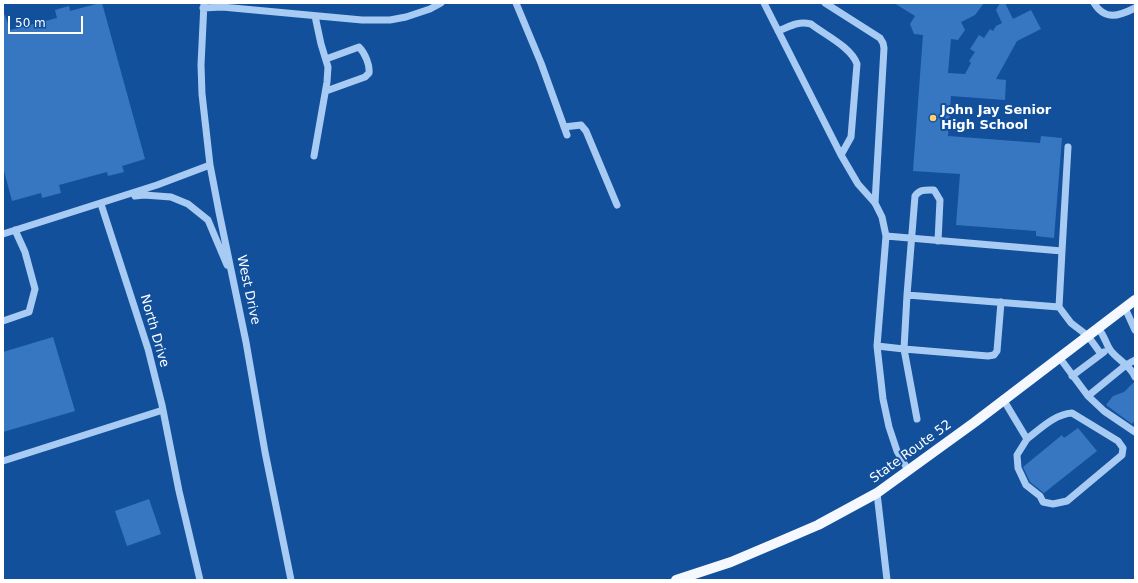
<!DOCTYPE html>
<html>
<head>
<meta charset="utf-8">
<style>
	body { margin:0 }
	#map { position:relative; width:1138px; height:583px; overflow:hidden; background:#12509c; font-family:"DejaVu Sans",sans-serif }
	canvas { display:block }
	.frame { position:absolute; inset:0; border:4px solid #fff; pointer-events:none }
	.scale { position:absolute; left:8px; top:16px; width:75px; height:18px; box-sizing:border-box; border:2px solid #fff; border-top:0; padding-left:5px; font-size:12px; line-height:14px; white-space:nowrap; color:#fff; -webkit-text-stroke:3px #12509c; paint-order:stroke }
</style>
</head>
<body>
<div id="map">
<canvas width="1138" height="583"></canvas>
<div class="frame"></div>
<div class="scale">50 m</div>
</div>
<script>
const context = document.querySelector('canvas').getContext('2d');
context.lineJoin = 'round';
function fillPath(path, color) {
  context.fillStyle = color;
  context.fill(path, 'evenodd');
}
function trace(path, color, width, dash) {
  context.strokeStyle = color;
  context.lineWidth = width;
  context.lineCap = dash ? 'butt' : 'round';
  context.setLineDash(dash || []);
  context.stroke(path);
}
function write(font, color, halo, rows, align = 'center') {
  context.font = font + ' "DejaVu Sans",sans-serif';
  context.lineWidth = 4;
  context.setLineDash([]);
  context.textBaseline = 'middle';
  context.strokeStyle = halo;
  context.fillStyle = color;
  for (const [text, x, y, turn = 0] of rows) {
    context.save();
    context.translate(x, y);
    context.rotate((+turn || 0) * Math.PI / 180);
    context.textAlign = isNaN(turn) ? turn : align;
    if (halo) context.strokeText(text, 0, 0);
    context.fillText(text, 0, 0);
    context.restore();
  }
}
fillPath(new Path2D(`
	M100 3H102L145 159 122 166 124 172 108 176 107 172 59 185 61 193 42 198 41 193 12 201 3 167V15H5L10 30 57 18 55 10 69 6 70 11Z
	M894 3H984L975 15 961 22 965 30 958 40 951 39 948 73 965 74 971 63 969 61 975 52 970 49 979 35 984 38 990 29 993 31 996 26 1002 23 996 10 1000 3H1005L1013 19 1031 10 1041 29 1017 41 996 79 1006 80 1005 100 951 96 948 136 1040 143 1041 136 1062 138 1054 238 1036 236V231L956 225 960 174 913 171 923 35 914 34 910 24 915 16Z
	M53 337 75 411 3 432V352Z
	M1134 382 1135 420 1132 424 1106 405 1113 396 1124 392Z
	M1078 428 1097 451 1044 493 1030 482 1023 467 1062 435 1064 438Z
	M149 499 161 534 127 546 115 511Z`), '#3777c2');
trace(new Path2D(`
	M204 3 201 65 202 94 210 165 219 212 246 342 265 452 291 580
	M516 3 541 63 567 135
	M764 3 841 155 858 184 875 203 882 217 886 236 877 346 883 399 889 427 897 451 908 470
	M825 3 880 38 883 43 884 48 875 203
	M1094 3C1105 21 1119 16 1135 8
	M203 8 222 7 362 20H390L406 17 430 9 441 3
	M778 31C791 26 797 21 811 24 825 35 851 47 857 64L851 137 841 155
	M326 59 359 47C365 53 370 65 369 73L365 77 326 91
	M564 127 581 125 586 131 617 205
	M314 156 327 82 328 67 321 44 315 16
	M135 196 144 195 171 197 188 204 208 220 227 265
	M101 204 148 349 162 405 179 491 200 580
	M3 234 157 185 210 165
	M886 236 1062 251 1059 307 1071 323 1088 336 1101 354
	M938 241 940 200 934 190C925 190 920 189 915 196L907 295 904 349 988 356 994 355 997 351 1001 302
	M1062 251 1068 147
	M907 295 1059 307
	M1125 308 1135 330
	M3 321 29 312 35 289 25 252 15 230
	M1098 328C1104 335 1105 341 1109 348 1115 359 1130 364 1135 377
	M877 346 904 349 917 419
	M1059 357 1088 396 1104 411 1135 432
	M1072 376 1104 352
	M1088 396 1126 365 1135 360
	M1003 399 1027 439 1017 455 1018 468 1026 485 1040 496 1043 502 1053 504 1067 501 1122 455 1123 448 1118 441 1072 413C1055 414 1040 429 1027 439
	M3 461 163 410
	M877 493 887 580`), '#a8cbf4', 7);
trace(new Path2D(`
	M676 580 731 562 783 540 818 525 877 493 975 422 1135 300`), '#f5f9ff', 10);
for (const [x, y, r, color] of [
	[933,118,4,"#ffd26b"]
]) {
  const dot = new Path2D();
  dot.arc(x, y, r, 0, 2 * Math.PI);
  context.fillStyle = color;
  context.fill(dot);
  trace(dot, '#12509c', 1.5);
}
write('bold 13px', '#fff', '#12509c', [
	["John Jay Senior",941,111],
	["High School",941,126]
], 'left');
write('13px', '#fff', '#12509c', [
	["West Drive",248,290,78],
	["North Drive",154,331,74],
	["State Route 52",911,452,-36]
]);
</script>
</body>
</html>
